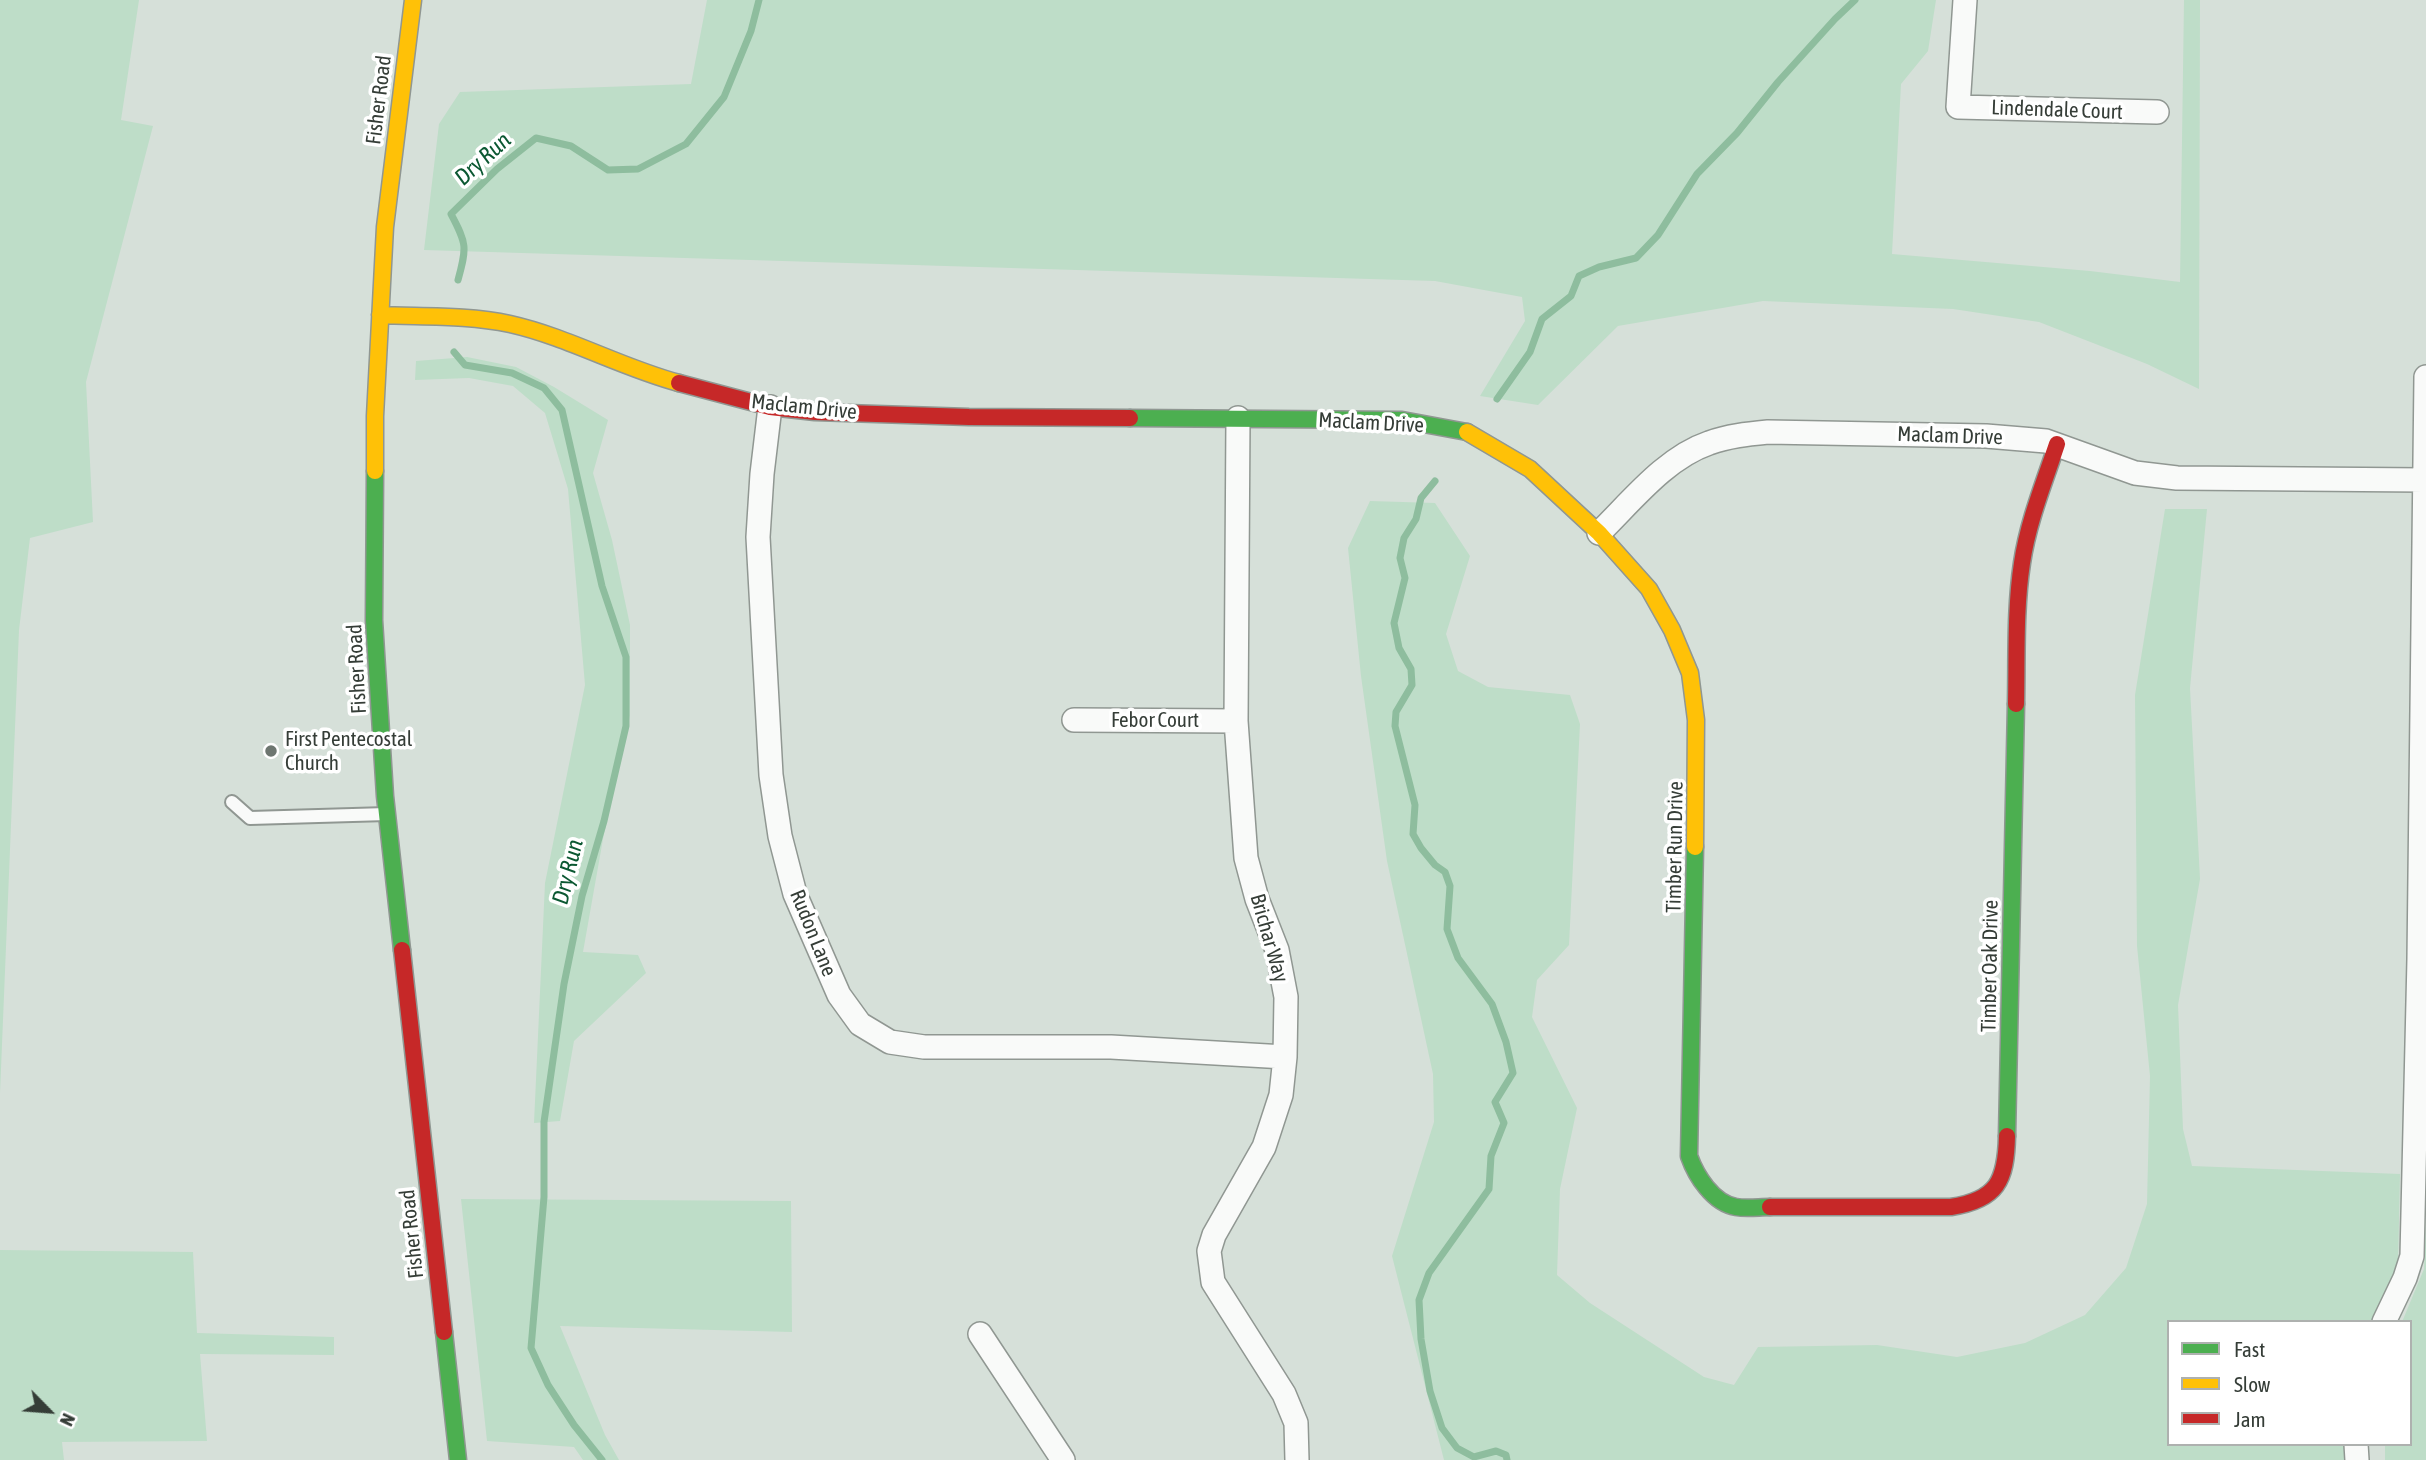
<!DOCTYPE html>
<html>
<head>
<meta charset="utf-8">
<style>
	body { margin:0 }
	#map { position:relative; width:2426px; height:1460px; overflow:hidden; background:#d6e0d9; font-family:"Asap Condensed",sans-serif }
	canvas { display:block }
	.legend { position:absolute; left:2167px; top:1320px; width:245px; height:126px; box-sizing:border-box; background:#fff; border:2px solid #aeb1af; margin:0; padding:9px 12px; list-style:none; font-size:21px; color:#353d37 }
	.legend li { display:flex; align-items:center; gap:14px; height:35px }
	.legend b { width:35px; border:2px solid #aeb1af }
	.north { position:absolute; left:14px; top:1376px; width:70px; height:70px; -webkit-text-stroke:5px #fff; paint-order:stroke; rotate:115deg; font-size:19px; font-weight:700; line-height:28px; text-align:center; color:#353d37 }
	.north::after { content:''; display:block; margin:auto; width:24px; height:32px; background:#353d37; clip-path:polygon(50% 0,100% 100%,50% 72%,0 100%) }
</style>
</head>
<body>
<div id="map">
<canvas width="2426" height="1460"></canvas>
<ul class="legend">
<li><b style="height:9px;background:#4caf50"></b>Fast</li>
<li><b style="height:9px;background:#ffc107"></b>Slow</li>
<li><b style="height:9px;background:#c62828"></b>Jam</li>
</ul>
<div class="north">N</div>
</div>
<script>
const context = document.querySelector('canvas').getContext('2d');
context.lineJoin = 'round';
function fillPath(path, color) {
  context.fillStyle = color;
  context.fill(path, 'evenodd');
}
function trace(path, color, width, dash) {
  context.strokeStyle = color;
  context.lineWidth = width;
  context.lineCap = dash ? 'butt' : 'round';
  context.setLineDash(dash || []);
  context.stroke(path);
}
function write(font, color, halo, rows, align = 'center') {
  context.font = font + ' "Asap Condensed",sans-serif';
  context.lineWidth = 7;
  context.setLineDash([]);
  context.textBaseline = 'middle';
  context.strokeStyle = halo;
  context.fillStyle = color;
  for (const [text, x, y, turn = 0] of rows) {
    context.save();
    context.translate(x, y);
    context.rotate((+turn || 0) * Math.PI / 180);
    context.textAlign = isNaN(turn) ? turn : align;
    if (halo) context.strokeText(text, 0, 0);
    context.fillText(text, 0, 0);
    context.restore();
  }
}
fillPath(new Path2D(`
	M0 0H139L121 120 153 126 86 382 93 522 30 538 19 630 0 1093Z
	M707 0H1936L1928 51 1901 84 1892 254 2090 271 2180 282 2184 0H2200L2199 389 2147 364 2039 322 1953 309 1763 301 1618 326 1538 405 1480 396 1525 321 1522 297 1435 281 424 250 439 124 460 92 691 84Z
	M467 357 516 367 554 387 608 420 593 473 612 540 630 625V715L603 839 583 952 638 955 646 973 574 1041 560 1121 534 1123 545 883 585 685 568 489 545 413 513 386 469 378 415 380 416 361Z
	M1370 501 1435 503 1470 556 1446 634 1458 671 1488 687 1570 695 1580 724 1569 945 1537 980 1532 1017 1577 1108 1560 1189 1557 1275 1590 1303 1704 1377 1734 1385 1758 1347 1877 1345 1957 1357 2025 1343 2085 1315 2126 1268 2147 1204 2150 1076 2137 946 2135 695 2165 509H2207L2190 688 2200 879 2178 1005 2183 1129 2192 1166 2400 1174 2398 1266 2387 1297 2373 1322H2169V1444H2345L2344 1460H1444L1392 1256 1434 1122 1433 1074 1387 861 1361 676 1348 548Z
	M461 1199 791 1201 792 1332 560 1326 605 1435 619 1460H583L574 1447 487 1441Z
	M2426 1222V1460H2385V1444H2410V1322H2402L2424 1269Z
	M0 1250 193 1252 197 1333 334 1337V1355L200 1354 207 1441 62 1442 64 1460H0Z`), '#beddc8');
trace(new Path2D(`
	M458 280C467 247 467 244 451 214L497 169 536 138 571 146 608 170 638 169 686 144 724 97 751 31 759 0
	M454 352 465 365 512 373 544 388 562 410 602 586 626 657V726L604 821 582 896 564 984 544 1122V1197L531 1348 548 1385 574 1425 602 1460
	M1497 399 1530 352 1542 319 1571 296 1579 276 1599 267 1636 258 1658 235 1697 174 1737 133 1778 82 1835 19 1855 0
	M1435 481 1421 498 1416 519 1404 538 1400 558 1405 578 1394 623 1399 648 1411 669 1412 685 1396 712 1395 726 1415 805 1413 834 1421 848 1435 865 1445 872 1450 886 1447 929 1458 958 1492 1004 1506 1042 1513 1073 1495 1102 1504 1123 1491 1156 1489 1189 1429 1273 1419 1300 1421 1339 1430 1391 1442 1428 1457 1448 1474 1457 1496 1451 1506 1455 1507 1460`), '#8ebd9e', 7);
const lane = new Path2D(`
	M232 802 250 818 387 814`);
const street = new Path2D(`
	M1965 0 1958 107 2157 112
	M770 407 762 474 758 537 771 775 780 836 795 894 839 995 860 1024 890 1042 924 1047H1111L1285 1057
	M1238 418 1236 721 1246 858 1257 899 1277 950 1286 997 1285 1057 1281 1095 1264 1147 1214 1235 1209 1251 1213 1282 1284 1394 1296 1423 1297 1460
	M1599 533C1631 502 1665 458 1709 443 1728 436 1748 434 1768 432L1986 436 2046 441 2135 473 2177 478 2424 480
	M1074 720 1236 721
	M2384 1322 2405 1278 2412 1256 2419 959 2426 377
	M980 1334 1063 1460
	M2356 1444 2357 1460`);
const fast = new Path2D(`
	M1130 418 1402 420 1467 432
	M375 471 374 620 385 796 402 950
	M1695 847 1689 1156C1696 1176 1713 1203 1736 1207 1747 1209 1759 1207 1770 1207
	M2007 1136 2016 704
	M444 1332 458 1460`);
const slow = new Path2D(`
	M380 315C423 317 468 315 510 324 568 337 622 368 679 383
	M1467 432 1530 469 1599 533 1649 589 1672 630 1690 673 1696 720 1695 847
	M375 471V416L385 227 413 0`);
const jam = new Path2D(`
	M679 383 770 407 815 412 969 417 1130 418
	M2016 704C2017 657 2015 609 2022 563 2028 522 2044 483 2057 444
	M402 950 444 1332
	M1770 1207H1951C1997 1200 2006 1181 2007 1136`);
trace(lane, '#909792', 16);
trace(street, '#909792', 26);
trace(fast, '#909792', 19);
trace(slow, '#909792', 19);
trace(jam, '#909792', 19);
trace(lane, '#f9faf9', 12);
trace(street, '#f9faf9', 23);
trace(fast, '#4caf50', 16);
trace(slow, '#ffc107', 16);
trace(jam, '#c62828', 16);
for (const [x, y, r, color] of [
	[271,751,7,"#6d7670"]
]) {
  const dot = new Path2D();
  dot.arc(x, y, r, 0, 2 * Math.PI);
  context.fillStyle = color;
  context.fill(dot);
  trace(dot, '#fff', 2.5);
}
write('21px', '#353d37', '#fff', [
	["Fisher Road",379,100,-83],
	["Lindendale Court",2057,110,2],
	["Maclam Drive",804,407,6],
	["Maclam Drive",1371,423,3],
	["Maclam Drive",1950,436,2],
	["Fisher Road",357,669,-93],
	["Febor Court",1155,720],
	["Timber Run Drive",1675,847,-89],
	["Rudon Lane",813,933,68],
	["Brichar Way",1269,938,74],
	["Timber Oak Drive",1990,966,-89],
	["Fisher Road",412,1234,-96]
]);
write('21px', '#353d37', '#fff', [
	["First Pentecostal",285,739],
	["Church",285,763]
], 'left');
write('italic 23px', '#0b5832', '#fff', [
	["Dry Run",483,159,-42],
	["Dry Run",568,872,-76]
]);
</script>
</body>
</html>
